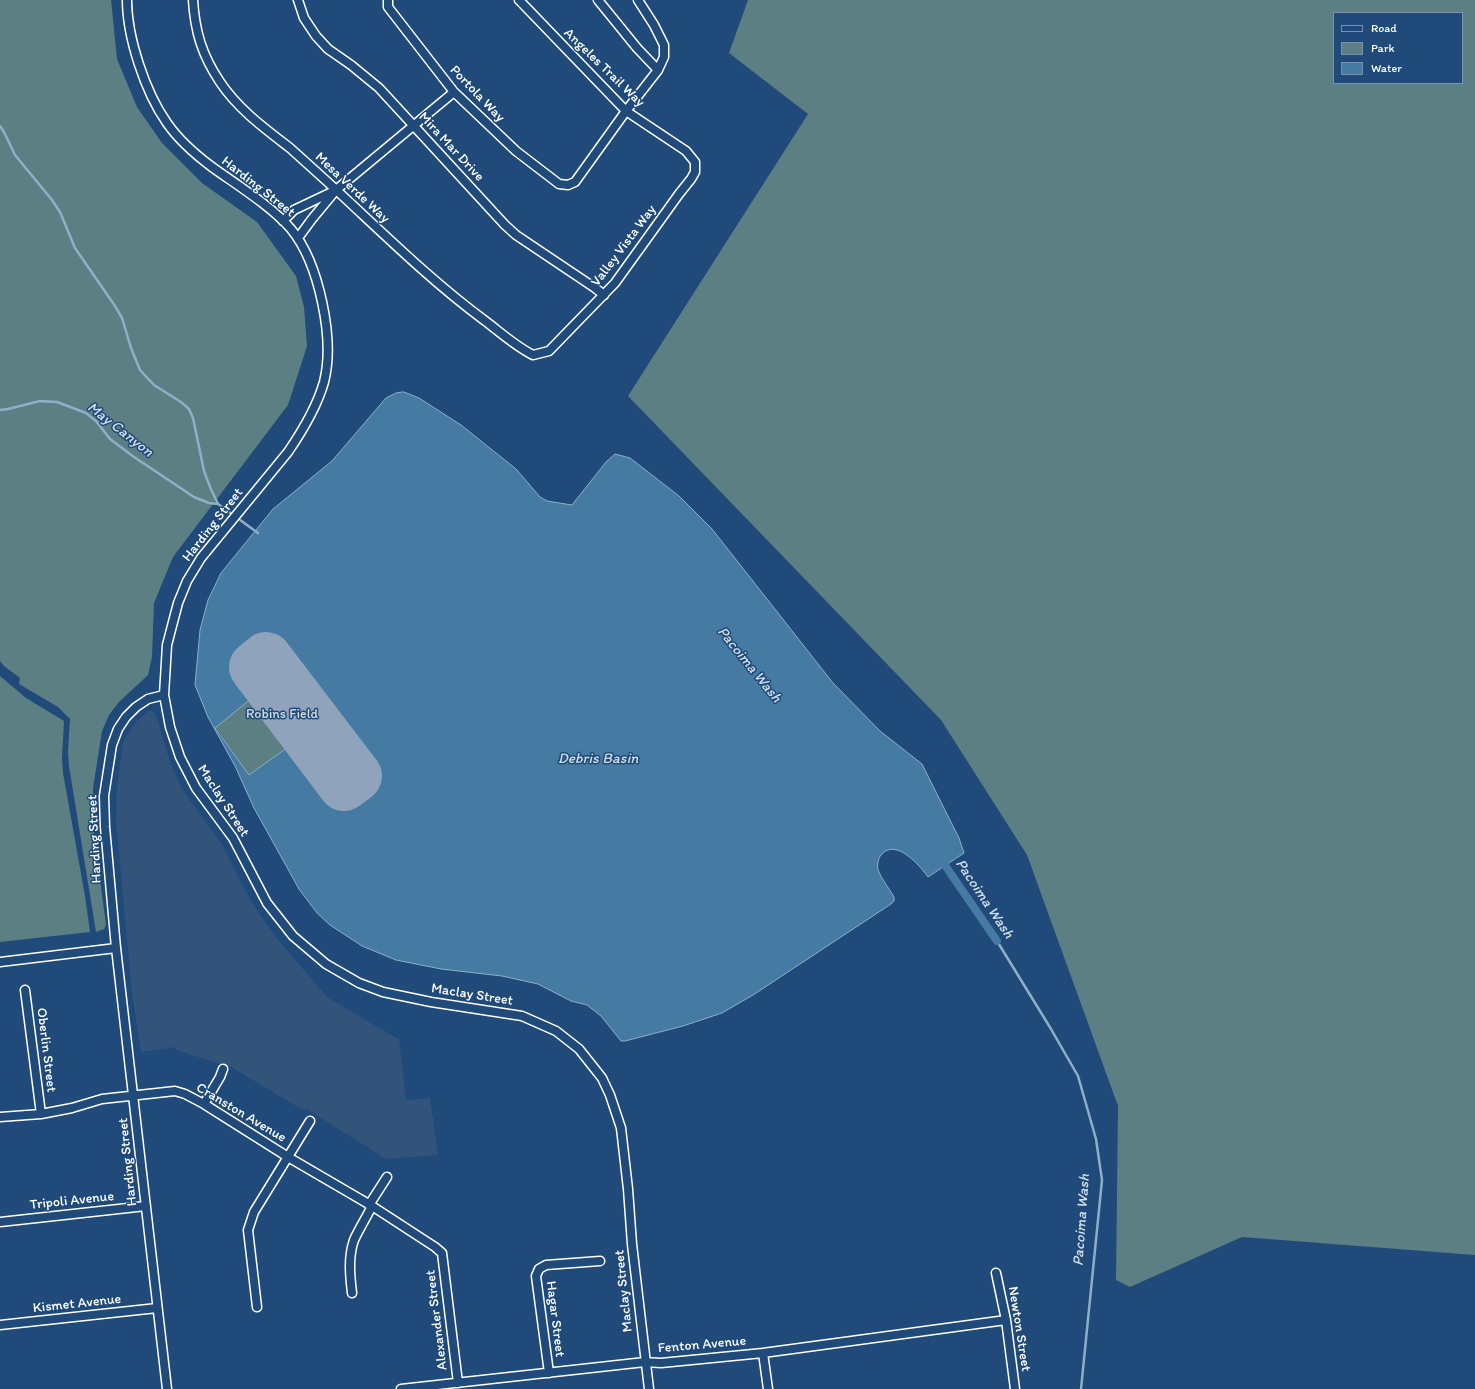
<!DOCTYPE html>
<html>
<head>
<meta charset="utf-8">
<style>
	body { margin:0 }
	#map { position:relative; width:1475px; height:1389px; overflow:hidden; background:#1f4a7a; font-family:Itim,sans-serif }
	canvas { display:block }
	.legend { position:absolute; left:1333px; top:12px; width:130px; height:72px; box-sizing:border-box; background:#1f4a7a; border:1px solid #7992af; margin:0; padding:5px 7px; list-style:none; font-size:12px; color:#fff }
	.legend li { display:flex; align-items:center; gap:8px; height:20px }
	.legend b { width:20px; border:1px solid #7992af }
</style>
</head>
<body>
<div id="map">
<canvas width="1475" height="1389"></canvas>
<ul class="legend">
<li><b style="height:5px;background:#1f4a7a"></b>Road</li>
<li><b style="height:11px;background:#5c7f84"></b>Park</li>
<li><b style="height:11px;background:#457aa2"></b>Water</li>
</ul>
</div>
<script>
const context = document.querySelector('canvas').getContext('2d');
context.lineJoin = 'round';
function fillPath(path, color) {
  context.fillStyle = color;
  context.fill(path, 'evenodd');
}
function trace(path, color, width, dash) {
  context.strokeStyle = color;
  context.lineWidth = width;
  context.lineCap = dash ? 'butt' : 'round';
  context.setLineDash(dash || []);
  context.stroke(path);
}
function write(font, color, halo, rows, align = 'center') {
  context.font = font + ' Itim,sans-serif';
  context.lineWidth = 3;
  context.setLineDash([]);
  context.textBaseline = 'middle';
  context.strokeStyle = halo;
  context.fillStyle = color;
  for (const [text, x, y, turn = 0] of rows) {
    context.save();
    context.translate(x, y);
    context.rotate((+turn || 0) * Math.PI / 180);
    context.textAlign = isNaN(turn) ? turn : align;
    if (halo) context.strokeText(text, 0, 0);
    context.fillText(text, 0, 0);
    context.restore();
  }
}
fillPath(new Path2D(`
	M148 711H153L157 717 169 759 182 789 223 846 247 894 261 916 279 941 327 997 384 1031 399 1039 406 1100 430 1098 438 1155 386 1159 307 1109 303 1110 233 1068 176 1050V1047L141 1052 132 993 116 821 117 787 123 742 131 729 137 721Z`), '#32547b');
fillPath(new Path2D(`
	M0 0H111L117 59 137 107 162 143 202 183 257 222 296 276 304 307 307 346 288 405 173 557 154 603 152 657 148 675 119 702 109 715 102 731 93 788 94 834 106 925 104 929 96 932 69 766 68 751 70 719 58 707 19 684 20 678 4 666 0 661Z
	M748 0H1475V1255L1242 1237 1130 1287 1116 1280 1118 1106 1027 855 941 720 628 396 808 114 729 53ZM1334 13H1462V83H1334Z
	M270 646 366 775 335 797 295 742 249 775 215 727 262 690 245 667Z
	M0 676 26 698 64 721 62 759 63 773 85 896 90 932 0 942Z`), '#5c7f84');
const water = new Path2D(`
	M404 392 419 398 461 425 516 469 540 497 547 501 572 505 606 462 615 454 630 458 679 496 712 529 833 683 880 731 922 764 959 838 964 853 928 877C920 866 896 837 881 855 878 859 877 865 878 870 882 880 889 888 894 897V901L891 904 753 995 722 1013 683 1026 625 1041H621L601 1016 587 1005 571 1001 538 984 502 976 441 969 396 960 362 946 330 925 317 913 299 889 254 808 235 766 208 717 195 685 200 630 208 600 221 573 273 509 332 461 386 398 396 393ZM270 646 366 774 335 797 295 742 249 775 215 728 262 690 245 667Z`);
fillPath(water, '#457aa2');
trace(water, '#8fafc7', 1);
trace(new Path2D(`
	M0 126 4 132 15 155 52 200 60 212 75 248 115 306 122 318 131 348 140 370 154 385 181 402 189 409 193 418 204 471 210 487 218 504 258 533
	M0 410 8 409 40 401 57 402 86 413 96 421 110 439 134 457 194 497 209 503 218 504
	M997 941 1051 1029 1078 1076 1096 1139 1102 1180 1081 1389`), '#8fafc7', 2.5);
trace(new Path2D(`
	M940 858 997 941`), '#457aa2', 8);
trace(new Path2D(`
	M266 658 356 776 344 785 255 667Z`), '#8fa4bc', 52);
const minor = new Path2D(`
	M127 0C127 37 145 92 167 123 178 139 196 155 212 167 237 185 271 206 291 229 319 263 335 339 324 382 317 407 303 430 288 452L201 558 187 581 178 603 167 645 164 695 170 727 180 757 196 788 233 838 267 903 293 936 326 964 359 983 383 992 431 1002 522 1016 556 1031 579 1049 602 1078 610 1095 621 1128 628 1189 632 1244 649 1389
	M193 0C195 32 202 55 220 82 238 109 264 128 290 148 300 157 311 167 321 176 375 225 426 277 484 320 500 332 515 346 533 355L549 351 615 283 679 194 691 179 695 172V162L686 151 626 111 519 0
	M298 0 304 18 316 36 328 49 351 65 379 88 505 225 516 235 595 288 604 295
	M388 0V7L454 92 516 151 559 184 568 185 575 182 626 111 658 70 664 57V45L654 25 638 0
	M598 0 637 48 658 70
	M283 221 294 210 334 191
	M298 238 312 219 336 190 454 92
	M164 695 148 699 136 707 126 717 118 729 112 745 104 796 105 827 116 948 167 1389
	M0 962 116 948
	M25 990 41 1114
	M204 1104 220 1077 223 1069
	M0 1117 41 1114 72 1108 102 1099 175 1091 185 1094 204 1104 288 1157 372 1206 435 1247 442 1253 458 1383
	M369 1205 387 1177
	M0 1222 146 1206
	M996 1273 1006 1320 1015 1389
	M352 1293C350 1276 348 1257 354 1240 359 1229 366 1218 372 1206
	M257 1307 248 1230 254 1212 310 1121
	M0 1325 157 1308
	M763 1353 768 1389
	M549 1373 536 1276 539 1269 546 1265 600 1261
	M401 1389 645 1362 661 1363 763 1353 1006 1320`);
trace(minor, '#fff', 11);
trace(minor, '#1f4a7a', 8);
write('14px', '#fff', '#1f4a7a', [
	["Angeles Trail Way",604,68,44],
	["Portola Way",477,94,46],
	["Mira Mar Drive",451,147,47],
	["Harding Street",258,187,38],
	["Mesa Verde Way",352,188,43],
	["Valley Vista Way",624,246,-53],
	["Harding Street",213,525,-52],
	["Maclay Street",223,801,57],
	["Harding Street",95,839,-93],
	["Maclay Street",472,995,9],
	["Oberlin Street",46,1050,83],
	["Cranston Avenue",241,1113,31],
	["Harding Street",128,1162,-96],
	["Tripoli Avenue",72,1201,-6],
	["Maclay Street",624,1291,-96],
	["Kismet Avenue",77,1304,-6],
	["Hagar Street",555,1319,83],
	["Alexander Street",437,1320,-97],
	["Newton Street",1019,1329,81],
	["Fenton Avenue",702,1345,-5]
]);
write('14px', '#d6dfe0', '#1f4a7a', [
	["Robins Field",282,714]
]);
write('italic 15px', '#d0dee8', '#1f4a7a', [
	["May Canyon",120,430,38],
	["Pacoima Wash",749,665,51],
	["Debris Basin",598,759],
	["Pacoima Wash",984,899,56],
	["Pacoima Wash",1082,1220,-86]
]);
</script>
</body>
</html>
